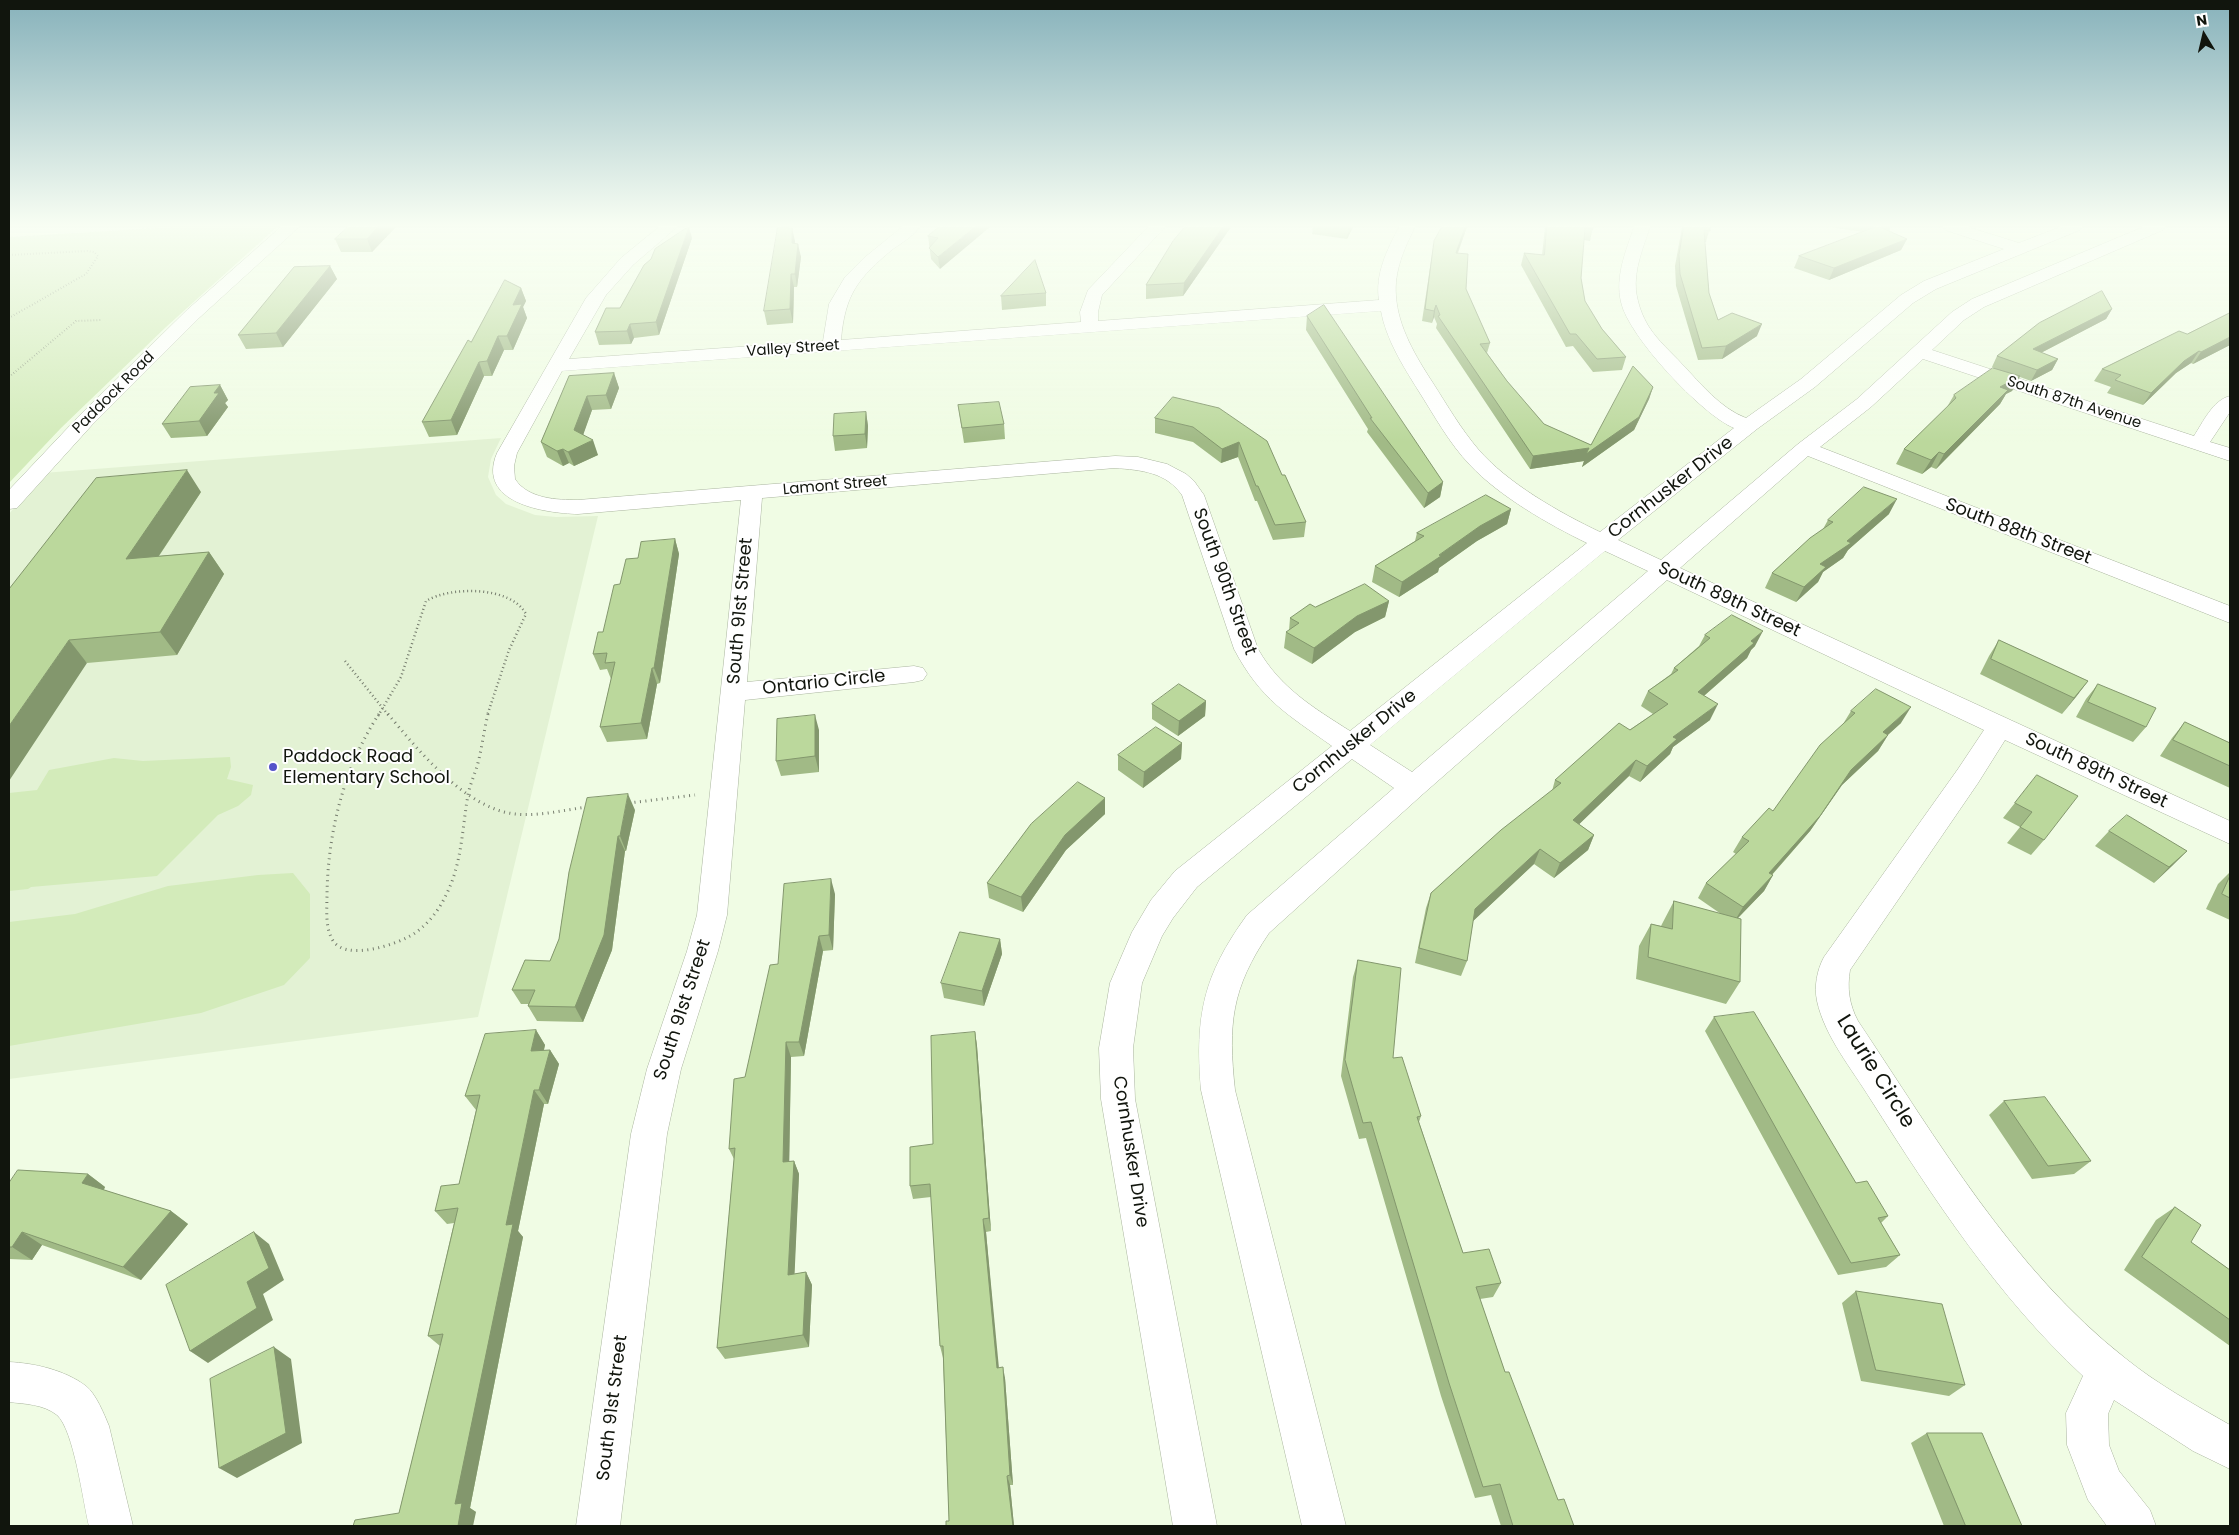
<!DOCTYPE html>
<html>
<head>
<meta charset="utf-8">
<style>
	body { margin:0 }
	#map { position:relative; width:2239px; height:1535px; overflow:hidden; background:#f0fce4; font-family:Poppins,sans-serif }
	canvas { display:block }
	.frame { position:absolute; inset:0; border:10px solid #11150d; pointer-events:none }
	.north { position:absolute; left:2179px; top:10px; width:50px; height:50px; -webkit-text-stroke:4px #fff; paint-order:stroke; rotate:351deg; font-size:14px; font-weight:700; line-height:20px; text-align:center; color:#11150d }
	.north::after { content:''; display:block; margin:auto; width:18px; height:22px; background:#11150d; clip-path:polygon(50% 0,100% 100%,50% 72%,0 100%) }
</style>
</head>
<body>
<div id="map">
<canvas width="2239" height="1535"></canvas>
<div class="frame"></div>
<div class="north">N</div>
</div>
<script>
const context = document.querySelector('canvas').getContext('2d');
context.lineJoin = 'round';
function fillPath(path, color) {
  context.fillStyle = color;
  context.fill(path, 'evenodd');
}
function trace(path, color, width, dash) {
  context.strokeStyle = color;
  context.lineWidth = width;
  context.lineCap = dash ? 'butt' : 'round';
  context.setLineDash(dash || []);
  context.stroke(path);
}
function write(font, color, halo, rows, align = 'center') {
  context.font = font + ' Poppins,sans-serif';
  context.lineWidth = 4;
  context.setLineDash([]);
  context.textBaseline = 'middle';
  context.strokeStyle = halo;
  context.fillStyle = color;
  for (const [text, x, y, turn = 0] of rows) {
    context.save();
    context.translate(x, y);
    context.rotate((+turn || 0) * Math.PI / 180);
    context.textAlign = isNaN(turn) ? turn : align;
    if (halo) context.strokeText(text, 0, 0);
    context.fillText(text, 0, 0);
    context.restore();
  }
}
fillPath(new Path2D(`
	M501 438 491 459 488 477 496 495 506 504 535 515 556 517 598 516 478 1017 9 1079V514L43 473Z`), '#e3f2d4');
fillPath(new Path2D(`
	M174 227H277L166 327 61 428 9 483V237Z
	M230 757 231 767 227 779 253 785 251 795 238 806 218 815 157 876 31 887 28 889 9 891V793L37 790 49 770 114 758 143 761Z
	M293 873 310 894V958L284 985 201 1013 9 1046V922L75 914 168 886 258 875Z`), '#d3ebba');
const street = new Path2D(`
	M281 227H299L199 318 92 425 17 508 9 509V490L78 417 187 310Z
	M659 227H677L633 265 606 295 569 359 823 341 829 304 845 277 864 258 902 227H920C913 236 902 243 893 249 858 278 845 294 841 340L1081 322 1080 312 1088 290 1148 227H1165L1102 295 1098 312V321L1379 300C1375 274 1387 250 1399 227H1415C1404 249 1394 271 1396 296 1398 327 1416 357 1433 383 1447 405 1461 429 1478 449 1507 483 1560 513 1600 532L1734 428C1702 415 1628 336 1621 302 1615 276 1626 251 1634 227H1650C1643 248 1634 269 1636 291 1638 304 1642 316 1649 327 1658 341 1671 352 1682 364 1701 384 1720 408 1746 418L1801 379 1901 295 1924 281 2004 249 1945 230 1943 227H1968L2019 243 2060 227H2082L2080 230 1936 289 1913 303 1815 387 1757 429 1618 540 1661 560 1798 444 1857 399 1952 312 1972 299 2143 227H2165L2163 230 1984 307 1964 320 1932 350 2194 436C2203 422 2213 400 2230 396V412L2210 442 2230 448V461L1923 359 1871 407 1820 447 2230 606V623L1808 456 1680 568 2230 821V844L2005 740 1978 783 1850 970C1847 988 1849 1004 1858 1021 1937 1139 2012 1269 2125 1358 2157 1384 2195 1405 2230 1425V1469L2193 1451 2114 1400 2108 1414 2109 1445 2119 1471 2150 1510 2156 1526H2107L2088 1500 2067 1445 2066 1413 2083 1376C1997 1296 1934 1199 1871 1100 1852 1069 1825 1037 1817 1001 1814 986 1817 970 1824 957L1958 769 1984 730 1667 580 1423 794 1269 933C1231 989 1228 1024 1235 1090L1346 1526H1302L1201 1090C1195 1015 1203 976 1247 915L1394 788 1352 759 1197 887 1173 918 1162 936 1142 983 1133 1048 1135 1099 1217 1526H1173L1101 1099 1099 1048 1110 983 1132 932 1151 900 1175 871 1332 746C1287 714 1261 700 1234 649L1182 495C1166 472 1141 470 1115 468L762 498 747 682 914 666 923 668 927 674 923 680 914 682 745 700 727 915 718 951 681 1069 667 1134 620 1526H576L631 1134 647 1069 687 951 697 915 741 500 578 514C544 513 476 503 497 453L586 298 621 258ZM1381 311C1386 339 1403 366 1418 390 1434 415 1449 443 1470 465 1499 496 1548 524 1587 543L1350 731C1314 708 1280 688 1258 649L1204 495 1194 481 1186 474 1167 464 1138 457 1115 456 578 500C557 500 528 499 515 479L514 466 517 453 562 371ZM1605 551 1648 571 1412 772 1370 745Z
	M9 1362C34 1363 65 1370 86 1386 96 1394 104 1414 109 1426L133 1526H89C83 1502 74 1430 57 1415 43 1404 25 1404 9 1402Z`);
trace(street, '#aab59f', 1);
trace(new Path2D(`
	M9 255 87 251 94 252 98 256 86 274 9 318
	M9 377 76 321 101 320`), '#767d6e', 2, [0.5, 2.5]);
trace(new Path2D(`
	M345 661 389 716
	M378 716 401 677 426 601C451 586 511 586 526 614L509 650 487 716`), '#767d6e', 2.5, [1, 3]);
trace(new Path2D(`
	M379 714C344 767 328 832 327 894 327 909 325 926 332 939 344 963 399 944 415 933 429 923 439 910 446 895 462 864 462 829 468 795 470 784 475 774 478 763 482 747 484 730 488 714
	M388 714C417 749 459 800 504 812 531 819 561 810 588 807
	M629 803 695 795`), '#767d6e', 3, [1, 4.5]);
fillPath(street, '#fff');
fillPath(new Path2D(`
	M396 227 372 252H341L335 239Z
	M939 227 940 269 931 259 928 236Z
	M1231 227 1183 296 1146 299V285Z
	M1313 227H1353L1347 239 1312 234Z
	M1442 227H1467L1458 253 1466 289 1490 343 1487 353 1507 381 1544 424 1591 445 1653 387 1649 399 1634 430 1582 467 1584 461 1530 469 1436 328 1437 324 1434 317 1432 323 1422 321 1434 241Z
	M1545 227H1593L1590 241 1584 240 1581 278 1585 301 1602 329 1626 357 1622 370 1593 372 1573 346 1566 347 1521 265 1524 253 1542 255Z
	M1682 227H1710L1706 242H1705L1709 293 1718 320 1757 336 1722 359 1698 360 1676 286 1675 266Z
	M1830 227H1891L1889 231 1907 239 1901 250 1829 280 1794 268 1799 256 1863 232Z
	M792 228 795 244 801 257 797 287H794L793 323 767 325 764 311Z
	M692 238 659 335 634 338 631 344 599 345 595 332Z
	M330 266 337 279 283 347 246 349 238 335Z
	M521 288 526 301 523 307 527 318 513 350H504L492 376H484L457 435 429 437 422 422 471 342Z
	M1046 293V306L1002 310 1001 296Z
	M2112 309 2106 319 2041 353 2058 359 2052 370 2031 381 2020 377 2012 391 2006 394 2000 404 1936 469 1931 467 1922 474 1896 464 1904 449 1947 407 1954 395 1994 368 1992 367 1997 356Z
	M2230 313V345L2193 364 2191 363 2176 373 2143 405 2107 393 2111 387 2094 381 2102 369 2187 334Z
	M1307 316 1443 482 1440 497 1424 508 1367 432 1368 429 1306 330Z
	M614 373 619 388 611 409 592 410 583 434 598 455 574 466 569 463 563 466 547 457 541 442 569 376Z
	M220 385 228 400 225 403 228 407 207 436 171 438 162 424Z
	M958 405 1004 424 1005 439 964 443Z
	M1219 408 1282 475 1306 522 1304 537 1273 540 1257 501H1255L1238 457 1221 463 1193 442 1155 433V418Z
	M866 412 868 426 867 448 835 451 833 436Z
	M201 492 159 556 209 552 224 574 177 655 87 663 9 589Z
	M1511 509 1507 524 1477 541 1439 568 1438 572 1399 597 1372 582 1375 566 1415 541 1417 533Z
	M1889 514 1848 550 1843 558 1823 572 1818 582 1796 602 1765 588 1772 573 1823 529 1828 520Z
	M675 539 679 554 660 683 657 684 647 739 607 742 600 727 611 679 607 669 600 670 593 654 603 632 620 584 638 558Z
	M1389 601 1385 617 1355 632 1312 664 1284 648 1286 632 1289 631 1290 618 1315 607Z
	M1705 635 1755 646 1751 650 1747 658 1704 696 1710 720 1673 747 1670 754 1640 782 1629 776 1579 824 1594 835 1588 850 1554 878 1534 864 1473 921 1467 961 1461 976 1415 963 1426 908 1431 893 1552 791 1555 780 1653 714 1641 706 1648 691 1671 674 1674 668 1699 646Z
	M1999 640 2088 681 2062 714 1980 674 1989 656Z
	M2098 684 2146 727 2133 742 2076 717 2086 699Z
	M1206 701 1205 716 1178 736 1152 719V704Z
	M1851 711 1901 723 1888 735 1878 751 1842 785 1810 831 1772 875H1773L1764 891 1738 918 1740 982 1726 1004 1636 979 1639 946 1651 924 1661 926 1662 924 1674 901 1721 914 1698 898 1706 883 1736 854 1733 852 1742 837 1773 811 1843 724Z
	M2185 722 2230 743V788L2160 756 2172 738Z
	M819 730V772L781 776 776 761Z
	M1182 743 1181 759 1143 788 1118 770V755Z
	M2037 775 2044 840 2031 855 2007 843 2020 827 2003 818Z
	M1105 798V814L1066 850 1023 912 989 898 987 883Z
	M635 810 626 851H625L612 950 583 1022 537 1021 528 1006V1004H521L512 990 550 961 559 939 569 872Z
	M2109 831 2187 851 2154 883 2095 846Z
	M2230 872V920L2206 909 2218 884Z
	M835 894 833 950 823 951 804 1056 791 1057 789 1162 794 1161 799 1174 794 1274 806 1272 812 1285 809 1347 725 1359 717 1348 734 1159 729 1149 745 1077 778 964Z
	M1000 939 1002 954 984 1006 944 998 941 983Z
	M1358 960 1393 1058 1421 1116 1419 1122 1463 1253 1501 1283 1493 1297 1480 1299 1505 1372 1558 1500 1574 1526H1501L1491 1495 1475 1498 1441 1396 1366 1138 1359 1139 1341 1076 1353 977Z
	M1714 1017 1856 1183 1888 1216 1881 1223 1900 1255 1886 1267 1838 1275 1705 1031Z
	M536 1030 545 1045 544 1050H550L559 1064 548 1104H544L518 1231 523 1237 470 1508 476 1512 399 1513 440 1346 428 1336 454 1223 447 1224 435 1211 459 1184 476 1110 465 1096Z
	M975 1032 977 1046 991 1231 986 1232 998 1368 1005 1378 1013 1485H1010L1014 1526H946L949 1521 943 1358 940 1346 931 1197 913 1199 910 1186 933 1144Z
	M2004 1101 2091 1161 2074 1174 2032 1179 1989 1115Z
	M88 1174 105 1187 104 1190 171 1211 188 1224 141 1280 42 1245 32 1260 9 1259V1183Z
	M2175 1207 2191 1242 2230 1270V1346L2124 1270 2156 1220Z
	M1856 1291 1965 1385 1949 1396 1861 1381 1842 1303Z
	M1927 1433 2022 1526H1944L1911 1443Z`), '#a1ba86');
fillPath(new Path2D(`
	M378 227H396L372 252 367 239Z
	M689 227 692 238 659 335 656 322Z
	M975 227H990L940 269 938 257Z
	M1223 227H1231L1183 296 1184 283Z
	M1349 227H1353L1347 239Z
	M1465 227H1467L1453 264 1456 253Z
	M792 228 795 241 794 256 792 243Z
	M1907 239 1901 250 1829 280 1834 268Z
	M798 244 801 257 797 287 795 274Z
	M330 266 337 279 283 347 276 333Z
	M791 274 794 287 793 323 790 309Z
	M521 288 526 301 523 307 527 318 513 350 507 336 513 305Z
	M1436 305 1434 317 1432 323 1434 311Z
	M2112 309 2106 319 2027 360 2033 349Z
	M630 324 634 338 631 344 627 331Z
	M1762 324 1757 336 1722 359 1726 346Z
	M498 336 504 350 492 376 487 361Z
	M2230 337V345L2193 364 2201 352Z
	M2199 351 2191 363 2176 373 2143 405 2151 393 2184 361Z
	M2058 359 2052 370 2031 381 2037 370Z
	M479 362 484 376 457 435 451 420Z
	M614 373 619 388 611 409 606 395Z
	M2020 376 2012 391 2006 394 2000 404 1936 469 1944 454 2000 387Z
	M220 385 228 400 225 403 228 407 207 436 199 421 214 393Z
	M1653 387 1649 399 1634 430 1582 467 1584 461 1530 469 1533 456 1589 448Z
	M587 396 592 410 580 444 574 430Z
	M866 412 868 426 867 448 865 434Z
	M593 440 598 455 574 466 568 452Z
	M1239 442 1238 457 1221 463 1222 449Z
	M563 449 569 463 563 466 557 451Z
	M1939 452 1931 467 1922 474 1931 460Z
	M187 470 201 492 142 581 126 559Z
	M1443 482 1440 497 1424 508 1428 493Z
	M1897 499 1889 514 1848 550 1843 558 1823 572 1818 582 1796 602 1804 587 1820 564Z
	M1511 509 1507 524 1477 541 1439 568 1438 572 1399 597 1402 582 1480 526Z
	M675 539 679 554 660 683 654 668Z
	M209 552 224 574 177 655 160 632Z
	M1389 601 1385 617 1355 632 1312 664 1314 648 1357 616Z
	M1763 631 1755 646 1751 650 1747 658 1691 707 1698 692 1751 641Z
	M69 640 87 663 9 781V726Z
	M652 668 657 684 647 739 641 723Z
	M2088 681 2076 697 2062 714 2074 698Z
	M1206 701 1205 716 1178 736 1179 721Z
	M1718 704 1710 720 1673 747 1670 754 1640 782 1647 766 1673 737Z
	M1911 707 1901 723 1873 748 1883 732Z
	M815 715 819 730V772L815 756Z
	M1888 735 1878 751 1842 785 1810 831 1760 888 1769 873 1851 770Z
	M1182 743 1181 759 1143 788 1144 772Z
	M1636 760 1629 776 1567 836 1573 820Z
	M628 794 635 810 626 851 620 836Z
	M1105 798V814L1066 850 1023 912 1021 897 1065 835Z
	M1594 835 1588 850 1554 878 1560 863Z
	M618 836 625 851 612 950 583 1022 575 1007Z
	M1540 849 1534 864 1470 924 1475 909Z
	M2187 851 2172 866 2154 883 2169 867Z
	M1773 875 1764 891 1734 922 1743 907Z
	M831 879 835 894 833 950 829 935Z
	M819 936 823 951 804 1056 799 1042Z
	M1000 939 1002 954 984 1006 982 991Z
	M536 1030 545 1045 540 1065 531 1051Z
	M975 1032 977 1046 991 1231 989 1218Z
	M786 1042 791 1057 789 1176 783 1162Z
	M550 1050 559 1064 548 1104 539 1090Z
	M534 1090 544 1104 518 1231 523 1237 470 1508 476 1512 473 1526H458L455 1504 506 1225Z
	M794 1161 799 1174 794 1287 788 1275Z
	M88 1174 105 1187 100 1196 82 1183Z
	M171 1211 188 1224 141 1280 123 1267Z
	M983 1219 986 1232 1000 1379 997 1368Z
	M22 1232 42 1245 32 1260 12 1247Z
	M254 1232 269 1244 284 1280 263 1294 273 1320 208 1363 190 1351 247 1282Z
	M806 1272 812 1285 809 1347 803 1335Z
	M274 1347 291 1359 302 1443 237 1478 219 1468Z
	M1003 1367 1005 1378 1013 1485 1010 1475Z
	M1007 1476 1010 1485 1014 1526H1013Z`), '#83976d');
const building = new Path2D(`
	M348 227H378L367 239H335Z
	M688 227H689L656 322 630 324 627 331 595 332 606 308H620L644 265 651 259 655 249Z
	M778 227 792 228V243L798 244 795 274H791L790 309 764 311Z
	M939 227H975L938 257 929 248 938 238 928 236Z
	M1185 227H1223L1184 283 1146 285 1173 241Z
	M1442 227H1465L1456 253 1468 254 1466 289 1490 343 1480 344 1507 381 1544 424 1591 445 1633 366 1653 387 1639 417 1586 454 1589 448 1533 456 1438 316 1440 315 1436 305 1434 311 1425 309 1434 241Z
	M1547 227H1593V229L1585 228 1581 278 1585 301 1602 329 1626 357 1597 359 1576 334H1570L1524 253 1544 255Z
	M1684 227H1710V231L1704 230 1709 293 1718 320 1732 313 1762 324 1726 346 1702 348 1680 274 1679 255Z
	M1875 227H1880L1907 239 1834 268 1799 256Z
	M1035 260 1046 293 1001 296Z
	M330 266 276 333 238 335 294 267Z
	M505 280 521 288 513 305 522 304 507 336H498L487 361 479 362 451 420 422 422 468 340 471 342Z
	M2102 291 2112 309 2033 349 2058 359 2037 370 1997 356 2039 323Z
	M1324 305 1443 482 1428 493 1370 418H1372L1307 316Z
	M2230 313V337L2201 352 2199 351 2184 361 2151 393 2115 380 2121 375 2102 369 2179 331 2187 334Z
	M1993 368 2020 376 2000 387 2008 390 1944 454 1939 452 1931 460 1904 449 1956 398 1954 395Z
	M614 373 606 395 587 396 574 430 593 440 568 452 563 449 557 451 541 442 569 376Z
	M220 385 214 393H219L199 421 162 424 190 387Z
	M1173 397 1219 408 1267 441 1282 475H1285L1306 522 1275 525 1258 486H1256L1239 442 1222 449 1193 427 1155 418Z
	M999 402 1004 424 962 428 958 405Z
	M866 412 865 434 833 436 834 414Z
	M187 470 126 559 209 552 160 632 69 640 9 726V589L96 478Z
	M1864 487 1897 499 1847 541 1851 543 1820 564 1826 567 1804 587 1772 573 1810 538 1833 522 1828 520Z
	M1486 495 1511 509 1480 526 1439 555 1441 556 1402 582 1375 566 1424 536 1417 533Z
	M675 539 654 668H652L641 723 600 727 615 662 605 663 607 653 593 654 598 632H603L614 585 620 584 626 559 638 558 641 542Z
	M1365 584 1389 601 1357 616 1314 648 1286 632 1299 623 1290 618 1310 604 1315 607Z
	M1732 615 1763 631 1751 641 1754 643 1698 692 1718 704 1673 737 1677 739 1647 766 1636 760 1573 820 1594 835 1560 863 1540 849 1475 909 1467 961 1419 948 1431 893 1501 830 1561 783 1555 780 1619 723 1630 730 1668 704 1648 691 1678 670 1674 668 1710 638 1705 635Z
	M1999 640 2088 681 2074 698 1991 659Z
	M1179 684 1206 701 1179 721 1152 704Z
	M2098 684 2156 708 2146 727 2088 702Z
	M1876 689 1911 707 1883 732 1888 735 1851 770 1820 816 1769 873 1773 875 1743 907 1706 883 1749 841 1742 837 1769 808 1773 811 1820 745 1855 713 1851 711Z
	M815 715V756L776 761 777 719Z
	M2185 722 2230 743V766L2173 740Z
	M1156 727 1182 743 1144 772 1118 755Z
	M2037 775 2078 796 2044 840 2020 827 2032 812 2015 803Z
	M1078 782 1105 798 1065 835 1021 897 987 883 1031 824Z
	M628 794 620 836H618L604 935 575 1007 528 1006 535 990H512L525 960 550 961 559 939 569 872 587 798Z
	M2127 815 2187 851 2169 867 2109 831Z
	M2230 876V898L2222 894Z
	M831 879 829 935 819 936 799 1042H786L783 1162 794 1161 788 1275 806 1272 803 1335 717 1348 735 1148 729 1149 734 1079 745 1077 770 965 778 964 784 884Z
	M1674 901 1741 919 1740 982 1648 957 1651 924 1672 929Z
	M960 932 1000 939 982 991 941 983Z
	M1358 960 1401 968 1393 1058 1402 1057 1421 1116 1417 1117 1463 1253 1489 1249 1501 1283 1476 1287 1505 1372H1509L1558 1500 1564 1499 1574 1526H1513L1500 1484 1483 1487 1449 1383 1371 1122 1363 1123 1345 1060Z
	M1754 1012 1856 1183 1867 1181 1888 1216 1878 1218 1900 1255 1851 1263 1714 1017Z
	M536 1030 531 1051 550 1050 539 1090H534L506 1225 513 1224 455 1504 462 1503 458 1526H353L355 1520 399 1513 443 1334 428 1336 458 1208 435 1211 441 1186 459 1184 480 1095 465 1096 485 1034Z
	M975 1032 989 1218 983 1219 997 1368 1003 1367 1010 1475 1007 1476 1013 1526H946V1521H949L943 1346H940L930 1184 910 1186V1147L933 1144 931 1036Z
	M2045 1097 2091 1161 2048 1166 2004 1101Z
	M18 1170 88 1174 82 1183 171 1211 123 1267 22 1232 12 1247H9V1183Z
	M2175 1207 2201 1225 2191 1242 2230 1270V1320L2142 1257Z
	M254 1232 269 1268 247 1282 257 1308 190 1351 166 1285Z
	M1856 1291 1942 1304 1965 1385 1876 1370Z
	M274 1347 286 1433 219 1468 210 1379Z
	M1927 1433H1982L2022 1526H1966Z`);
fillPath(building, '#bbd89c');
trace(building, '#83976d', 1);
const sky = context.createLinearGradient(0, 0, 0, 442);
sky.addColorStop(0, '#87b2bb');
sky.addColorStop(0.51, '#f8fef3');
sky.addColorStop(1, '#f8fef300');
context.fillStyle = sky;
context.fillRect(0, 0, 2239, 442);
for (const [x, y, r, color] of [
	[273,767,5,"#5553ca"]
]) {
  const dot = new Path2D();
  dot.arc(x, y, r, 0, 2 * Math.PI);
  context.fillStyle = color;
  context.fill(dot);
  trace(dot, '#fff', 2);
}
write('15px', '#11150d', '#fff', [
	["Valley Street",793,349,-4],
	["Paddock Road",114,393,-45],
	["South 87th Avenue",2074,403,18],
	["Lamont Street",835,486,-5]
]);
write('18px', '#11150d', '#fff', [
	["Cornhusker Drive",1671,488,-38],
	["South 88th Street",2018,532,21],
	["South 90th Street",1224,582,70],
	["South 89th Street",1729,600,25],
	["South 91st Street",741,611,-85],
	["Ontario Circle",824,683,-6],
	["Cornhusker Drive",1355,742,-39],
	["South 89th Street",2096,771,25],
	["South 91st Street",683,1010,-72],
	["Cornhusker Drive",1130,1152,81],
	["South 91st Street",613,1408,-83]
]);
write('18px', '#11150d', '#fff', [
	["Paddock Road",283,757],
	["Elementary School",283,778]
], 'left');
write('21px', '#11150d', '#fff', [
	["Laurie Circle",1875,1072,58]
]);
</script>
</body>
</html>
